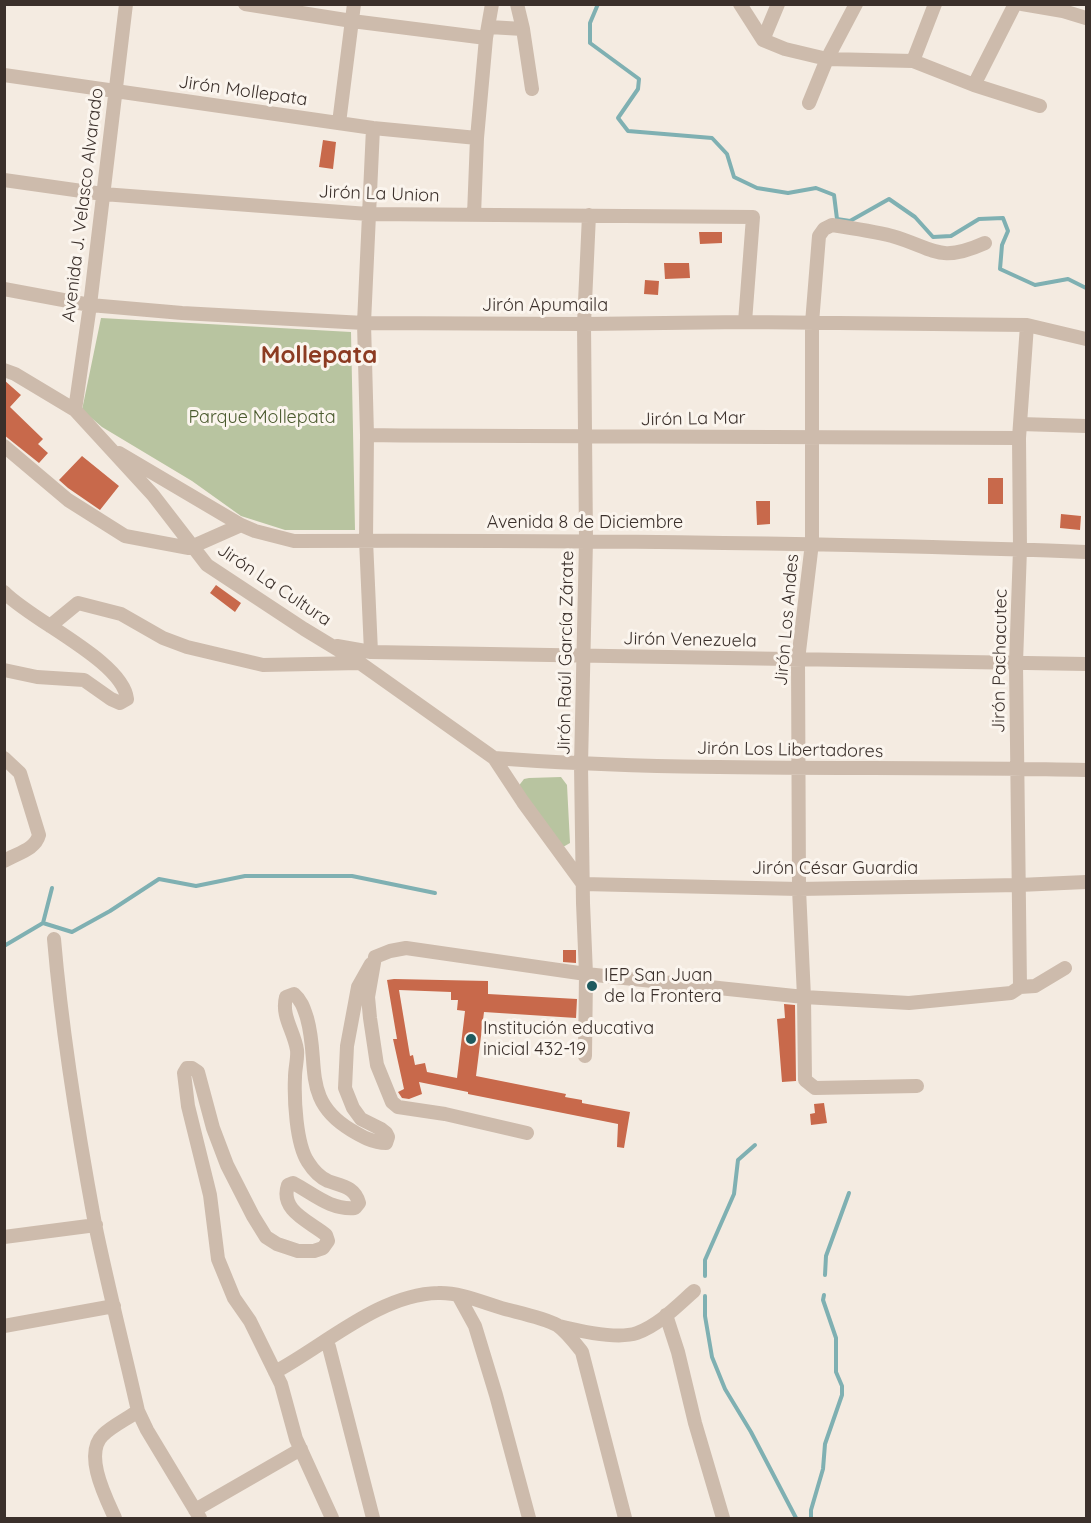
<!DOCTYPE html>
<html>
<head>
<meta charset="utf-8">
<style>
	body { margin:0 }
	#map { position:relative; width:1091px; height:1523px; overflow:hidden; background:#f4ebe1; font-family:Quicksand,sans-serif }
	canvas { display:block }
	.frame { position:absolute; inset:0; border:6px solid #3b302b; pointer-events:none }
</style>
</head>
<body>
<div id="map">
<canvas width="1091" height="1523"></canvas>
<div class="frame"></div>
</div>
<script>
const context = document.querySelector('canvas').getContext('2d');
context.lineJoin = 'round';
function fillPath(path, color) {
  context.fillStyle = color;
  context.fill(path, 'evenodd');
}
function trace(path, color, width, dash) {
  context.strokeStyle = color;
  context.lineWidth = width;
  context.lineCap = dash ? 'butt' : 'round';
  context.setLineDash(dash || []);
  context.stroke(path);
}
function write(font, color, halo, rows, align = 'center') {
  context.font = font + ' Quicksand,sans-serif';
  context.lineWidth = 6;
  context.setLineDash([]);
  context.textBaseline = 'middle';
  context.strokeStyle = halo;
  context.fillStyle = color;
  for (const [text, x, y, turn = 0] of rows) {
    context.save();
    context.translate(x, y);
    context.rotate((+turn || 0) * Math.PI / 180);
    context.textAlign = isNaN(turn) ? turn : align;
    if (halo) context.strokeText(text, 0, 0);
    context.fillText(text, 0, 0);
    context.restore();
  }
}
fillPath(new Path2D(`
	M101 318 351 332 355 530H285L241 516 192 481 102 427 82 410Z
	M561 777 567 785 570 843 563 847 517 788 524 779 529 778Z`), '#b8c4a0');
trace(new Path2D(`
	M598 4 590 23V43L639 79 638 89 618 118 628 131 712 138 727 154 734 177 757 188 788 193 816 188 834 195 837 219 850 221 889 199 915 217 933 237 951 236 979 219 1003 218 1008 231 1002 245 1000 269 1035 285 1068 279 1086 288
	M43 923 52 888
	M4 946 43 923 72 932 110 911 159 879 196 886 245 876H352L435 893
	M825 1275 826 1256 849 1193
	M705 1276V1260L734 1194 738 1160 755 1145
	M705 1296V1316L712 1357 725 1389 751 1432 796 1518
	M811 1518V1510L823 1469 825 1444 842 1395V1386L836 1372V1338L823 1300 824 1295`), '#7fb0b2', 4);
fillPath(new Path2D(`
	M323 140 336 142 333 169 319 167Z
	M699 232H722V243L700 244Z
	M664 263H689L690 278 665 279Z
	M645 280 659 281 658 295 644 294Z
	M4 380 21 395 10 407 43 439 38 444 48 453 39 463 4 435Z
	M82 456 119 486 100 510 68 488 59 480Z
	M988 478H1003V504H988Z
	M756 501H770V524L757 525Z
	M1061 514 1081 516 1080 530 1060 528Z
	M216 585 241 603 235 612 210 593Z
	M563 950H576V963L563 962Z
	M394 979 488 981V994L577 999 576 1018 484 1012 476 1076 566 1094 565 1097 582 1100V1103L630 1112 624 1148 617 1147 618 1124 468 1094V1092L419 1082 422 1094 409 1099 402 1098 398 1092 404 1089 393 1039H397L387 980ZM399 990 451 992V1000H458L457 1010 465 1011 457 1078 427 1072 425 1063 415 1065 413 1055 410 1056Z
	M784 1004 795 1005 796 1081 782 1082 777 1019 785 1018Z
	M824 1103 827 1123 811 1125 810 1114 815 1113 814 1104Z`), '#c8694b');
trace(new Path2D(`
	M245 4 352 21 486 38
	M517 4 523 29
	M740 4 763 40 785 49 827 59 913 61 974 85 1040 106
	M1022 4 1063 11 1086 18
	M489 27 523 29 532 89
	M763 40 778 4
	M913 61 935 4
	M4 75 373 128 477 138
	M974 85 1015 4
	M809 103 827 59 856 4
	M339 123 354 4
	M4 180 103 194 368 214 753 217 745 322
	M474 215 477 138 486 38 492 4
	M4 289 90 305 182 313 364 323 584 324 745 322 1027 325 1086 339
	M4 370 15 374 75 410 153 495 207 565 304 629 360 663 494 758 523 802 583 884 799 889 1019 885 1086 882
	M75 410 90 305 126 4
	M1020 424 1086 426
	M367 435C584 438 801 436 1019 438
	M4 446 68 500 125 536 189 548 241 525
	M119 453 241 525 255 531 294 541C559 540 822 542 1086 552
	M4 592C32 621 123 661 127 699L120 703 111 699 84 680 37 677 4 670
	M50 626 78 603 121 614 163 638 187 647 263 665 360 663
	M337 646 371 652 1086 664
	M371 652 366 540 367 435 364 323 373 128
	M4 758 20 773 39 835C35 850 17 853 4 861
	M494 758C691 773 889 765 1086 770
	M54 939C62 1033 78 1132 95 1224 108 1287 124 1349 138 1411L147 1430 200 1518
	M1020 987 1035 986 1065 968
	M585 1056 586 974 583 903 581 765 586 540 584 324 589 215
	M917 1086 815 1088 805 1080 804 997 799 889 798 660 812 543V323L819 236 824 229 832 225C852 228 872 231 892 236 934 248 938 264 985 243
	M527 1133 445 1114 398 1107 392 1102 377 1065 370 1018 368 997 375 957 390 951 406 948 586 974 804 997 909 1003 1011 993 1020 987 1016 663 1020 549 1019 438 1027 325
	M4 1237 96 1225
	M458 1295 475 1326 496 1395 529 1518
	M666 1315 678 1352 695 1423 723 1518
	M4 1326 114 1306
	M559 1326C579 1331 617 1340 637 1333 659 1325 677 1306 694 1291
	M325 1341 329 1347 373 1518
	M275 1372C324 1346 380 1294 438 1293 460 1292 484 1303 505 1309 520 1313 544 1318 557 1325 567 1332 575 1343 582 1352L625 1518
	M195 1510 301 1449
	M115 1518C106 1498 83 1454 103 1435 112 1426 127 1419 138 1411
	M332 1518 296 1439 281 1384 250 1321 234 1298 218 1259 210 1195 188 1106 184 1073 187 1068H192L198 1072 213 1128 227 1165 253 1216 266 1237 277 1244 298 1251H314L323 1248 328 1241 326 1235C311 1222 279 1211 288 1185L293 1183C314 1194 330 1210 355 1208L359 1203C355 1187 342 1186 328 1181 319 1177 313 1170 308 1162 296 1144 294 1099 295 1077 295 1068 298 1058 297 1050 294 1031 281 1016 286 997L294 994C302 1001 304 1009 307 1018 320 1064 301 1100 351 1130 361 1136 373 1143 386 1143L388 1137 386 1133 381 1129 361 1119 353 1108 345 1088 347 1046 358 987 371 964`), '#cdbbac', 14);
for (const [x, y, r, color] of [
	[592,986,6,"#1f5a5e"],
	[471,1039,6,"#1f5a5e"]
]) {
  const dot = new Path2D();
  dot.arc(x, y, r, 0, 2 * Math.PI);
  context.fillStyle = color;
  context.fill(dot);
  trace(dot, '#fbf5ee', 2);
}
write('18px', '#3b302b', '#fbf5ee', [
	["Jirón Mollepata",243,91,8],
	["Jirón La Union",379,194,2],
	["Avenida J. Velasco Alvarado",83,205,-83],
	["Jirón Apumaila",545,306],
	["Jirón La Mar",693,419,-1],
	["Avenida 8 de Diciembre",585,523],
	["Jirón La Cultura",274,585,34],
	["Jirón Los Andes",787,620,-85],
	["Jirón Venezuela",690,640,1],
	["Jirón Raúl García Zárate",566,653,-89],
	["Jirón Pachacutec",1000,661,-89],
	["Jirón Los Libertadores",790,750,1],
	["Jirón César Guardia",835,869]
]);
write('18px', '#4a5a2e', '#fbf5ee', [
	["Parque Mollepata",262,418]
]);
write('18px', '#3b302b', '#fbf5ee', [
	["IEP San Juan",604,976],
	["de la Frontera",604,997],
	["Institución educativa",483,1029],
	["inicial 432-19",483,1050]
], 'left');
write('bold 24px', '#8c3b22', '#fbf5ee', [
	["Mollepata",319,356]
]);
</script>
</body>
</html>
